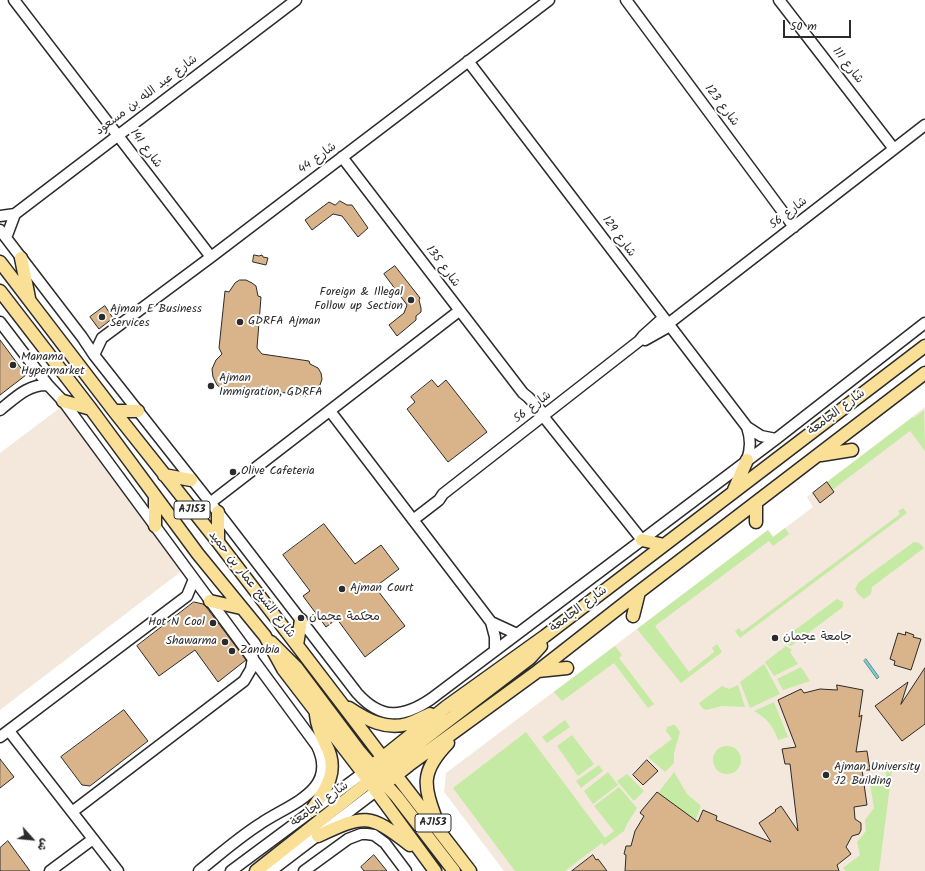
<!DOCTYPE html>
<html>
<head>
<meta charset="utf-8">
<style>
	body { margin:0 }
	#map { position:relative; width:925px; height:871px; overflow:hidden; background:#fff; font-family:Kalam,"Playpen Sans Arabic",sans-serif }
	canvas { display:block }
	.north { position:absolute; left:12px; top:819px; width:40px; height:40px; -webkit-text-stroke:3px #fff; paint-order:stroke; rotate:117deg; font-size:11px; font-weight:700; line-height:16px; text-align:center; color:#2b2b2b }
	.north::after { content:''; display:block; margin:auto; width:14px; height:18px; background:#2b2b2b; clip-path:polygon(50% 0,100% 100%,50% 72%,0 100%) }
	.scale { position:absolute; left:783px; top:20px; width:68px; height:18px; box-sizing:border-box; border:2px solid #2b2b2b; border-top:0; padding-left:5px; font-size:12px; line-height:14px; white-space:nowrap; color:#2b2b2b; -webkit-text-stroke:3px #fff; paint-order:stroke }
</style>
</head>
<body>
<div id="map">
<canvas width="925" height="871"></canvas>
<div class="north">ش</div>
<div class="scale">50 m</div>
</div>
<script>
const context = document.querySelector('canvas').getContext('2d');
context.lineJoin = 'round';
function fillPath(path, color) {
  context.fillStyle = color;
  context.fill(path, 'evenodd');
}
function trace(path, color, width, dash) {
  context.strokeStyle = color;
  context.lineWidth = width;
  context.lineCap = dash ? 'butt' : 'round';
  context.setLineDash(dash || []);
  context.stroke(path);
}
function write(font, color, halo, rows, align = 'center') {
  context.font = font + ' Kalam,"Playpen Sans Arabic",sans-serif';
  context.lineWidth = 4;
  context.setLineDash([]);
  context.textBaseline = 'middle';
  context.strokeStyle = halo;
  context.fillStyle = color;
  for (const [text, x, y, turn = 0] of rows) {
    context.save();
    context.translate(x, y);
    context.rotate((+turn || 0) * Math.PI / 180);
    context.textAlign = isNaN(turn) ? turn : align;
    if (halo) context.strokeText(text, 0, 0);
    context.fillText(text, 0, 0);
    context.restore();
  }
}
fillPath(new Path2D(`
	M61 407 183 570 0 710V453Z
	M925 407V871H504L444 792 446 773 768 530 773 537 813 507 807 497Z`), '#f4e8dc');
fillPath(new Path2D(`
	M924 410 925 451 910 431 832 490 827 482 913 417 914 418Z
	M903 508 907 513 740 638 735 631 739 628 742 632 900 514 898 511Z
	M785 528 789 534 773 546 769 541 655 626 689 672 714 652 712 648 717 644 722 652 681 683 637 629 768 530 773 537Z
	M914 542 919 543 924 548 872 587 871 594 864 599 858 594 855 589 859 582Z
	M837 599 843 602V607L791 646 780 641Z
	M615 646 622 655 619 658 654 704 648 708 614 663 562 701 554 692Z
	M786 646 792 650 790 652 798 664 774 676 765 662Z
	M764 664 780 694 750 708 740 682Z
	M801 667 810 681 783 690 777 679Z
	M738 685 745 707 722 706 706 710 702 708 699 703 722 686 729 689Z
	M774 702 788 737 778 740C773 726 767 718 754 711Z
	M565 720 570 727 547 743 542 737Z
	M673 725H675L680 732 674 753V763L665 772 648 757 672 739 666 731 667 727Z
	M526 732 605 838 614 831 594 806 619 787 637 808 627 824 624 831 604 846 602 843 565 871H515L453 788Z
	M572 735 594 764 578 776 557 746Z
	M713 760a14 14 0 1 1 28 0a14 14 0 1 1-28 0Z
	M599 765 603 771 581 788 576 781Z
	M885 768 892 770 879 871H846L843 868 860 855 857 842 866 831 865 820 874 808 870 784 887 781Z
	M608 772 618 785 593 804 584 791Z
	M674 772 687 794 701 806 695 821 658 793Z
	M627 774 644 791 634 801 617 781Z`), '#c5eaa4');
const water = new Path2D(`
	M866 659 879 677 877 679 864 661Z`);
fillPath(water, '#7dced5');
trace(water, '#5c8d91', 1);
const building = new Path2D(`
	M340 201 347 205H352L368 228 358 237 342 216 333 214 312 230 305 220 329 202 335 205Z
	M254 255 259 256 262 255 263 257 268 258 266 265 253 262Z
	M395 266 420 298 419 300 421 308V312L416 316V320L397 336 389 325 404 313 407 305 384 274Z
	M240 280H246L252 283 256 286 258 296 261 297 257 348 262 354 309 361 310 364 318 368 321 373 322 379 320 385 312 391 307 392 306 396 245 387 239 391 232 392 225 391 217 385 213 377 212 369 216 360 222 354 219 348 225 291 229 292 235 283Z
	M105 306 113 318 99 329 90 317Z
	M0 340 26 375 0 395Z
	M432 380 438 387 446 380 487 432 448 462 407 409 415 402 411 397Z
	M827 482 834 492 820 503 813 493Z
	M324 524 355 564 381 545 399 569 375 587 405 626 365 657 337 619 326 627 303 596 310 591 283 555Z
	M194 602 203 604 207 608 246 660 218 682 195 650 159 676 137 646Z
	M906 632 914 635 913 637 921 639 911 670 894 665 895 661 890 659 898 633 905 635Z
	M925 668V724L902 741 875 706 908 682 901 704Z
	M837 685 863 690 859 717 862 715 856 752 867 751 870 770H862L867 805 854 807 855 819 861 823V830L859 834 852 836 846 847 851 854 837 865 839 871H625L626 855 624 854 626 846H631L635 831 644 816 640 813 642 810 657 792 698 822 703 810 717 816 716 820 771 842 759 823 776 811 775 810 781 806 798 831 790 764H785L782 749 796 747 778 700 801 689 804 693 820 689 837 690Z
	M124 710 148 741 90 786 82 785 61 757Z
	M0 759 14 777 0 788Z
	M647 760 658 771 643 785 633 775Z
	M8 841 30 871H0V848Z
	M374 855 387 871H364L361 867Z
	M593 855 596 860 598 859 607 871H572Z`);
fillPath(building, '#d9b38a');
trace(building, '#2b2b2b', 1);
const minor = new Path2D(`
	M14 0 211 257
	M626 0 794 227
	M779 0 894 149
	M468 61 747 427 761 436 776 439
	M342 157 523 393 528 397 545 415
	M0 216 15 214
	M0 230 82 337 94 355 224 520 357 693C381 720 403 718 431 699L776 439 925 323
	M6 238 15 214 296 0
	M0 322 48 385 63 401 317 746C339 791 289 804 260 824 238 838 219 855 199 871
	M668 324 925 125
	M645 340 670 326
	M94 355 102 338 211 257 549 0
	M0 410C15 398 28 384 48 385
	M330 411 491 622 495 637V651
	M543 416 642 540
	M747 427C751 439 751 448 747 460
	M210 503 459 311
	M413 520 439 500 443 494 639 341 643 336 663 318
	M491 622 517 634
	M9 731 118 871
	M0 737 187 596 194 579
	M72 812 244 681 251 669 253 658
	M50 871 93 839
	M231 871 363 773
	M271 871 376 791
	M304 871 348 839 361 834H367L374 835 385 843 406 871`);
const major = new Path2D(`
	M21 258 29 298
	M0 262 114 411 218 542 342 704 389 766 470 871
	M0 291 91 409 198 554 265 636 283 669 363 773 435 871
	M63 401 91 409
	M114 411H138
	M821 455 852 450
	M164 475 191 480
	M734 490 747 460
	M155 496V526
	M756 503V522
	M642 540 664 545
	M218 542V512
	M210 601 241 608
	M633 616 639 592
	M271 642 297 668 360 752 372 766 378 771
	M297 645 301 620
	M538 671 567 668
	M349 708C367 720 386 730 407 724 415 722 423 717 430 714
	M363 773 446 707 545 636 925 346
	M380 778 397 797 454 871
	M376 791 409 765 538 671 639 592 925 373
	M376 791 380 778 389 766 530 658 541 646
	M311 811C326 790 340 771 326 745 321 735 317 726 316 715
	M437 822C424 786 419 773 448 743
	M318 836C365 814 369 813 410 845
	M256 871 375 777`);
trace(minor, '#2b2b2b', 13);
trace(major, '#2b2b2b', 15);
trace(minor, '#fff', 10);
trace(major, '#fadf96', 12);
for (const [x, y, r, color] of [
	[411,300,4,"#2b2b2b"],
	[102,317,4,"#2b2b2b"],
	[240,322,4,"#2b2b2b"],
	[13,365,4,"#2b2b2b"],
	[211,386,4,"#2b2b2b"],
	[233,472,4,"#2b2b2b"],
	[342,589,4,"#2b2b2b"],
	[301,618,4,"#2b2b2b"],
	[213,623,4,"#2b2b2b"],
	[775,638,4,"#2b2b2b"],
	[225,642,4,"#2b2b2b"],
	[232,651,4,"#2b2b2b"],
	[826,775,4,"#2b2b2b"]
]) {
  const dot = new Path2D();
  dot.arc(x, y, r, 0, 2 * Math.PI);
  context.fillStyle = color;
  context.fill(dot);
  trace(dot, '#fff', 1.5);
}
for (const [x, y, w] of [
	[192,510,36],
	[433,823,36]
]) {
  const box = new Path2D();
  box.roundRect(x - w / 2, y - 9, w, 18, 3);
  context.fillStyle = '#fff';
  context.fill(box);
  trace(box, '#2b2b2b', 1);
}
write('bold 11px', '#2b2b2b', null, [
	["AJ153",192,510],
	["AJ153",433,823]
]);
write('12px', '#2b2b2b', '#fff', [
	["شارع 111",847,66,52],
	["شارع عبد الله بن مسعود",147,96,-37],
	["شارع 123",721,106,53],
	["شارع 141",145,149,53],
	["شارع 44",318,159,-37],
	["شارع 56",789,214,-38],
	["شارع 129",618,237,53],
	["شارع 135",442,267,53],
	["شارع 56",533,408,-38],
	["شارع الجامعة",837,413,-37],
	["شارع الشيخ عمار بن حميد",251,585,52],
	["شارع الجامعة",579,610,-37],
	["شارع الجامعة",320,805,-36]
]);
write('12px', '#2b2b2b', '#fff', [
	["Foreign & Illegal",403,293,"right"],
	["Follow up Section",403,307,"right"],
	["Ajman E Business",110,310],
	["Services",110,324],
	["GDRFA Ajman",248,322],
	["Manama",21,358],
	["Hypermarket",21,372],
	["Ajman",219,379],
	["Immigration, GDRFA",219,393],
	["Olive Cafeteria",241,472],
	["Ajman Court",350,589],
	["محكمة عجمان",309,618],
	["Hot N Cool",205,623,"right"],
	["جامعة عجمان",783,638],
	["Shawarma",217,642,"right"],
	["Zanobia",240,651],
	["Ajman University",834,768],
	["J2 Building",834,782]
], 'left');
</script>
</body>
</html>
